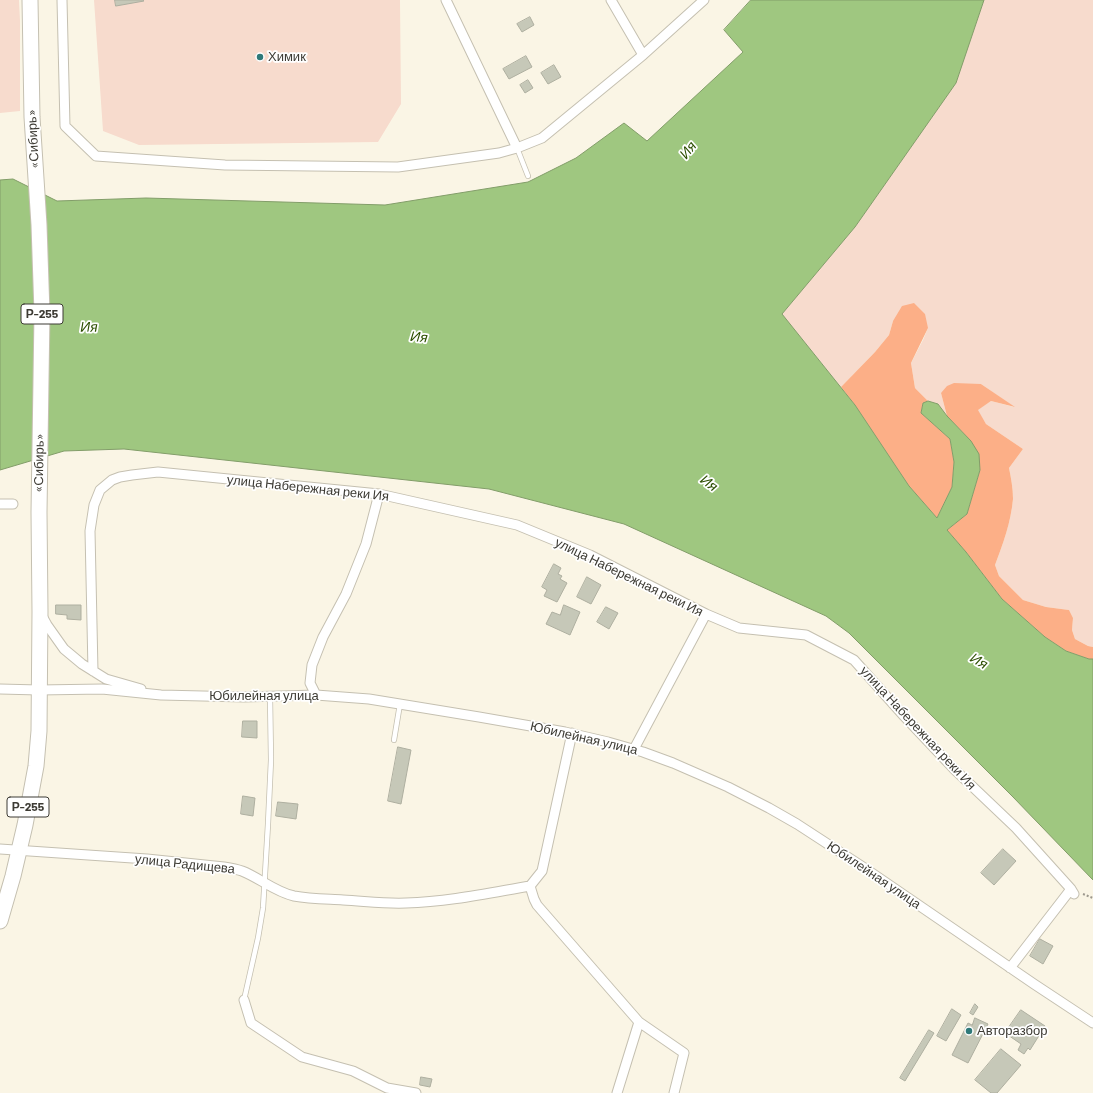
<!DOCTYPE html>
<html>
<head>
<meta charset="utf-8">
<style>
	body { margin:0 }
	canvas { display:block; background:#faf5e5 }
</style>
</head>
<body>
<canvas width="1093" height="1093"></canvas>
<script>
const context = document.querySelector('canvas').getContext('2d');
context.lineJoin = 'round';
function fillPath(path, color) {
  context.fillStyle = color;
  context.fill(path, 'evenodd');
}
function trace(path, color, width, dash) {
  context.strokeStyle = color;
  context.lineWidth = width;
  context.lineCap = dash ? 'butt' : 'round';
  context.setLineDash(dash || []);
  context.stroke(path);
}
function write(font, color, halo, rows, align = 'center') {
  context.font = font + ' Barlow,sans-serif';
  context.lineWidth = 3.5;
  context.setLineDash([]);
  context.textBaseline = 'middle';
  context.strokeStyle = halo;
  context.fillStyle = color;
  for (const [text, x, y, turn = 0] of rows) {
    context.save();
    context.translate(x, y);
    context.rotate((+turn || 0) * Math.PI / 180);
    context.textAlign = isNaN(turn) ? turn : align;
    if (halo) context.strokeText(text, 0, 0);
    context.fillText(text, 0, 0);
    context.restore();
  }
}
fillPath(new Path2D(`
	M0 0H19L20 21V111L0 113Z
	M94 0H400L401 104 378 142 139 145 103 131Z
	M984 0H1093V647L1088 646 1075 639 1072 630 1073 618 1069 610 1046 607 1023 600 999 576 995 565C1003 544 1011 522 1013 499 1013 488 1011 478 1009 468L1023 449 986 424 977 410 991 401 1014 407 981 384 941 393 947 416 938 404 928 401 915 388 911 363 923 340 928 328 893 321 889 335 875 352 841 387 782 314 855 227 956 83Z`), '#f7dbcd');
fillPath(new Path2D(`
	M914 303 925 314 928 328 911 363 915 388 928 401 923 403 921 413 950 439 954 462 952 487 937 518 909 486 855 405 841 387 875 352 889 335 893 321 902 306Z
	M954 383 981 384 1015 407 991 401 978 410 986 424 1023 449 1009 468C1011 478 1013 488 1013 499 1011 522 1003 544 995 565L999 576 1023 600 1046 607 1069 610 1073 618 1072 630 1075 639 1088 646 1093 647V659H1089L1066 651 1045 637 1002 599 966 552 947 530 967 514 980 470 971 441 947 416 941 393 947 386Z`), '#fcaf87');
const water = new Path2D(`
	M751 0H984L956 83 855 227 782 314 855 405 909 486 937 518 952 487 954 462 950 439 921 413 923 403 928 401 938 404 947 416 971 441 979 454 980 470 967 514 947 530 966 552 1002 599 1045 637 1066 651 1089 659H1093V880L1013 797 849 633 826 616 624 524 489 489 124 449 64 451 0 470V180L13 179 57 201 146 198 385 205 528 182 576 158 624 123 647 141 743 52 724 30Z`);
fillPath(water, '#9fc780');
trace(water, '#829d69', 1);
const building = new Path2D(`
	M115 0H143L144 1 116 6Z
	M530 17 534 25 522 32 517 24Z
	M526 56 532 67 509 79 503 69Z
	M554 65 561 77 548 84 541 73Z
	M528 80 533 88 525 93 520 85Z
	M554 564 561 568 558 574 562 576 560 579 567 583 557 602 544 596 547 590 542 587Z
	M587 577 601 585 591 604 577 597Z
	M56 605H81V620L67 619V615L56 614Z
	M564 605 580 612 570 635 546 624 552 612 560 615Z
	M606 607 618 613 609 629 597 622Z
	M243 721H257V738L242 737Z
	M398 747 411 750 401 804 388 801Z
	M243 796 255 798 253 816 241 814Z
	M278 802 298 804 296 819 276 816Z
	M1003 849 1016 861 994 885 981 873Z
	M1040 939 1053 946 1043 964 1030 956Z
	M975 1004 978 1007 973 1015 970 1013Z
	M952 1009 961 1015 946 1041 937 1036Z
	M1021 1010 1045 1026 1030 1050 1028 1048 1024 1054 1018 1050 1021 1044 1005 1033Z
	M975 1018 988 1024 968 1063 952 1055 968 1023 972 1025Z
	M929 1030 934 1033 905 1081 900 1078Z
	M1001 1049 1021 1065 997 1093H991L975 1080Z
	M421 1077 432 1079 430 1087 420 1085Z`);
fillPath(building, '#c6c8b8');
trace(building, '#aeafa0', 1);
const service = new Path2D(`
	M517 148 528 176
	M394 740 400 704
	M244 1000 258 938 263 908 268 824 271 760 270 696`);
const minor = new Path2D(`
	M62 0 65 126 96 156 225 165 398 167 499 153 517 148 542 138 643 55 704 0
	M446 0 517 148
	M611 0 643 55
	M0 504H13
	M42 616 47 625 64 649 82 664 106 679 141 689
	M93 671 90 531 94 505 100 490 112 480 120 477 132 475 158 472 379 494 517 525 590 555 706 614 739 628 806 635 854 660 904 716 954 769 1016 828 1071 889 1074 894
	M0 689 39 690 102 689 161 695 244 697 316 695 369 699 479 717 565 732 608 742 643 752 673 763 728 787 769 808 797 824 863 867 1034 984 1093 1023
	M316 695 310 683 312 665 323 637 346 594 366 544 379 494
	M572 733 542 871 530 886 534 899 537 905 639 1022 684 1053 674 1093
	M634 749 706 614
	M0 849 147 859 224 867C230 868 236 869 242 871 260 878 275 892 294 896 310 899 327 899 343 900 364 901 385 904 406 903 448 902 489 893 530 886
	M1010 968 1071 889
	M244 1000 251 1023 302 1057 353 1071 387 1088 416 1093
	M617 1093 639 1022`);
const trunk = new Path2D(`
	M0 921 13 876 25 825 36 766 39 731 40 612 39 512 42 313 39 225 32 117 30 0`);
trace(service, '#c5c0b1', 6);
trace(minor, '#c5c0b1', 11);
trace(trunk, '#c5c0b1', 17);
trace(new Path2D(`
	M1083 894 1093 898`), '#9c988d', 2, [2, 2]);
trace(service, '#fff', 4.5);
trace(minor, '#fff', 9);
trace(trunk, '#fff', 15);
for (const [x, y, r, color] of [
	[260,57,4,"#2f7979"],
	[969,1031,4,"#2f7979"]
]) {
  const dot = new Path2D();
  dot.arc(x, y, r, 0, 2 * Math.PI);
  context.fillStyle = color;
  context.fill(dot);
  trace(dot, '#fff', 1.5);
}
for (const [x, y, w] of [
	[42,314,42],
	[28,807,42]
]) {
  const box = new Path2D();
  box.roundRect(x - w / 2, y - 10, w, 20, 3);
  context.fillStyle = '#fff';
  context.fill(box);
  trace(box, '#3d3b34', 1);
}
write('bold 12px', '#3d3b34', null, [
	["Р-255",42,314],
	["Р-255",28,807]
]);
write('13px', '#3d3b34', '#fff', [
	["Химик",268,57],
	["Авторазбор",977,1031]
], 'left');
write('13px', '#3d3b34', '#fff', [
	["«Сибирь»",33,139,-93],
	["«Сибирь»",39,463,-89],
	["улица Набережная реки Ия",308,488,6],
	["улица Набережная реки Ия",629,577,26],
	["Юбилейная улица",264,696],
	["улица Набережная реки Ия",918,728,47],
	["Юбилейная улица",584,738,13],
	["улица Радищева",185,864,6],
	["Юбилейная улица",874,875,34]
]);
write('italic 14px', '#2c4e00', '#fff', [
	["Ия",688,150,-52],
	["Ия",89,327,-1],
	["Ия",419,337,6],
	["Ия",709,483,37],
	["Ия",979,661,31]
]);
</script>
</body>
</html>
